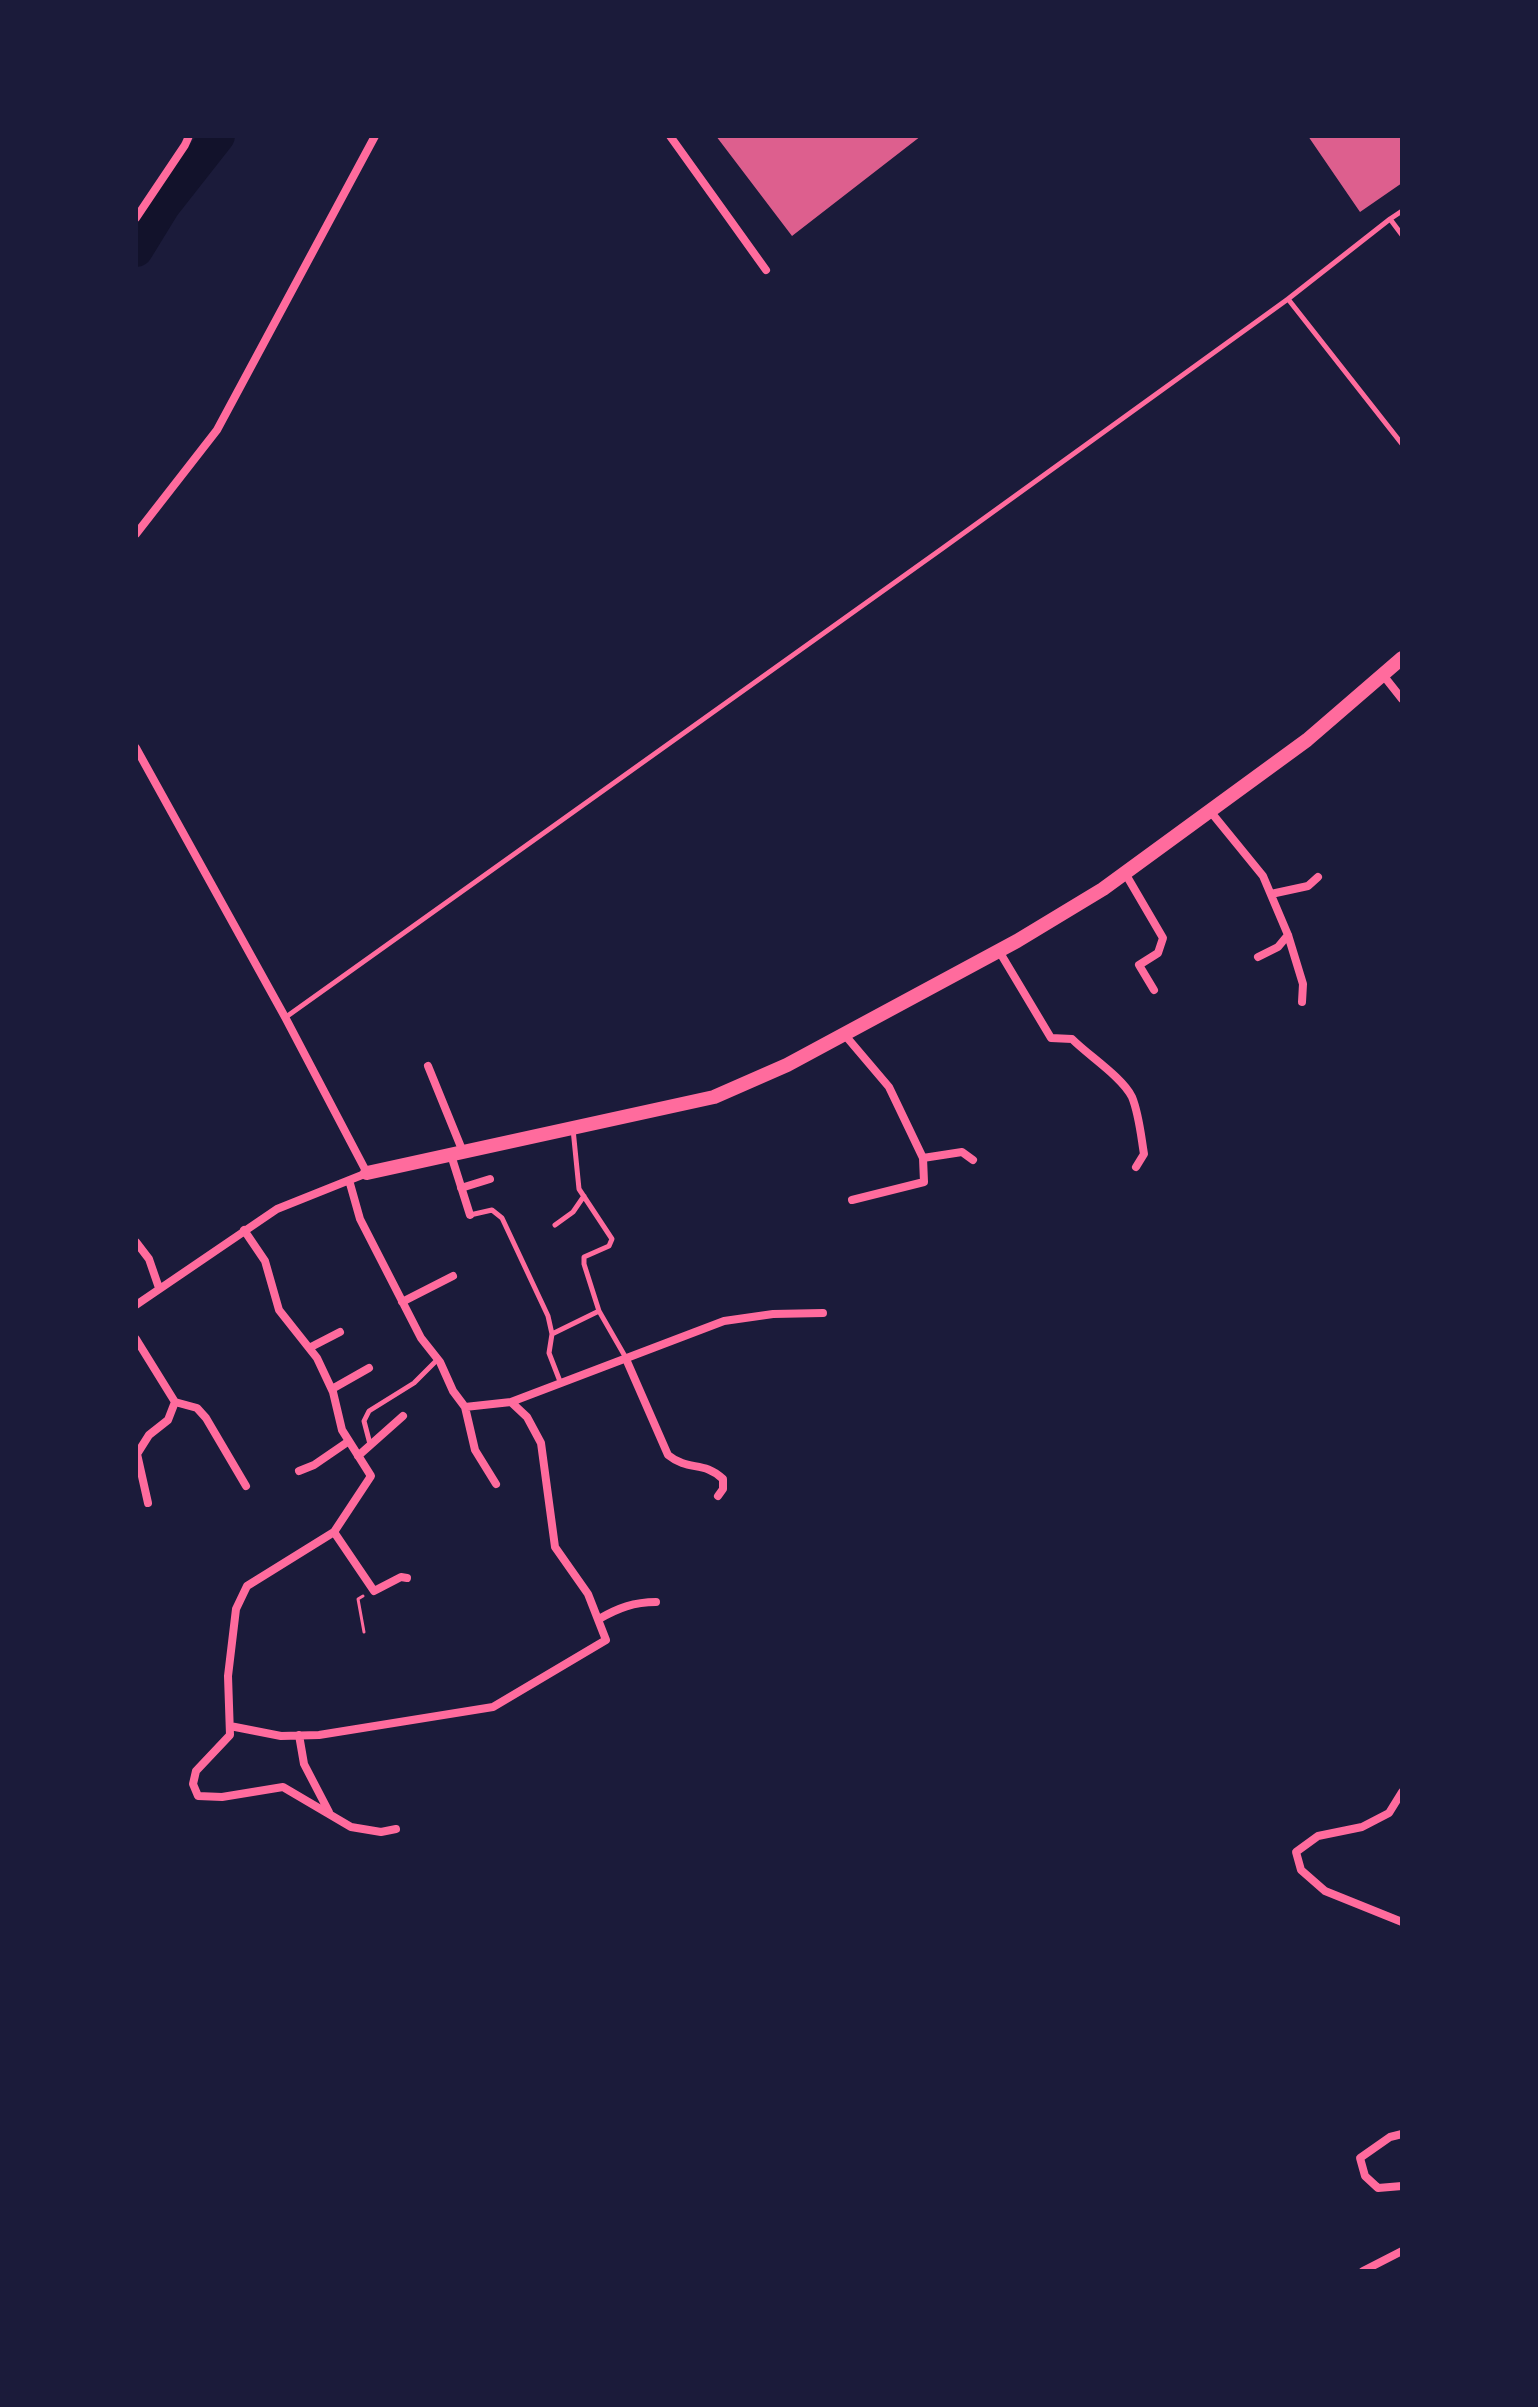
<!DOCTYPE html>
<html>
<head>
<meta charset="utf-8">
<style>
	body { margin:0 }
	#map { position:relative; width:1538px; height:2407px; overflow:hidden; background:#1b1b3a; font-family:Merriweather,serif }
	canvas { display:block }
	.frame { position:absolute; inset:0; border:138px solid #1b1b3a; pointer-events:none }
</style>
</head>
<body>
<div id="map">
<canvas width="1538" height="2407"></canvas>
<div class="frame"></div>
</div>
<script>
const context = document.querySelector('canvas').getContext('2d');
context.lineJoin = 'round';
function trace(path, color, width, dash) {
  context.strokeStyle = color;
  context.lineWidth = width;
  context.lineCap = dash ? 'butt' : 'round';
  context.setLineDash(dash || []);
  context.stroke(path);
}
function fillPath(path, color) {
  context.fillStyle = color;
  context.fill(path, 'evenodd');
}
trace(new Path2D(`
	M136 250 163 206 218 136`), '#12122b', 34);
fillPath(new Path2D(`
	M716 136H921L792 236Z
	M1308 136H1402V183L1360 212Z`), '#dd5f8e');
trace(new Path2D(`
	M363 1596 358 1599 364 1632`), '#ff6b9d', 3);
trace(new Path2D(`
	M1402 211 1390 219 1402 235
	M1288 299 1390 219
	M286 1017 943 548 1288 299 1402 444
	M573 1129 579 1189 612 1239 609 1246 584 1257V1264L599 1311 626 1358
	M470 1215 492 1210 502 1218 548 1316 552 1334 549 1353 561 1384
	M555 1225 573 1212 584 1196
	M552 1334 599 1311
	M370 1444 364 1421 369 1411 414 1383 437 1360`), '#ff6b9d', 5);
trace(new Path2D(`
	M670 136 766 270
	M136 218 185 145 189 136
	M136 534 217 430 375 136
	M1383 675 1402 699
	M136 748 285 1017 367 1173 277 1209 136 1305
	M1210 811 1263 876 1288 935 1303 984 1302 1002
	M1125 873 1163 938 1158 953 1139 965 1154 990
	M1271 894 1308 886 1318 877
	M999 951 1051 1038 1072 1039C1089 1056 1122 1077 1132 1097 1139 1114 1141 1136 1144 1154L1136 1167
	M1258 957 1278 947 1288 935
	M844 1034 889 1087 923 1158 924 1182 852 1200
	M428 1066 463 1152
	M451 1155 470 1215
	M923 1158 962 1152 973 1160
	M461 1188 490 1179
	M244 1230 265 1261 279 1310 317 1358 333 1392 342 1430 371 1476 334 1532 247 1586 236 1609 228 1676 230 1735 196 1771 193 1784 198 1796 222 1797 283 1787 351 1827 381 1832 396 1829
	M136 1242 149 1259 159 1288
	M402 1302 453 1276
	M136 1339 175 1402 197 1408 206 1418 246 1486
	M309 1348 340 1332
	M626 1359 668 1455C689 1472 703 1460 723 1479V1489L718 1496
	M332 1389 369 1368
	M511 1402 724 1321 773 1314 823 1313
	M465 1407 475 1450 496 1484
	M358 1456 403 1416
	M299 1471 314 1465 349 1441
	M148 1503 137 1454 149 1435 168 1420 175 1402
	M334 1532 374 1591 401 1577 407 1578
	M599 1619C618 1608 634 1602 656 1602
	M230 1726 281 1736 319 1735 493 1707 606 1640 588 1594 555 1547 541 1443 527 1417 511 1402 465 1407 453 1391 440 1362 421 1338 360 1219 349 1180
	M299 1735 304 1764 329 1812
	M1402 1792 1389 1813 1362 1827 1318 1836 1296 1852 1301 1870 1325 1891 1402 1922
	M1402 2134 1390 2137 1360 2158 1365 2176 1378 2188 1402 2186
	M1363 2271 1402 2251`), '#ff6b9d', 8);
trace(new Path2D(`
	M367 1173 714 1097 787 1065 1017 941 1103 889 1307 740 1402 658`), '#ff6b9d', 14);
</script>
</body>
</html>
